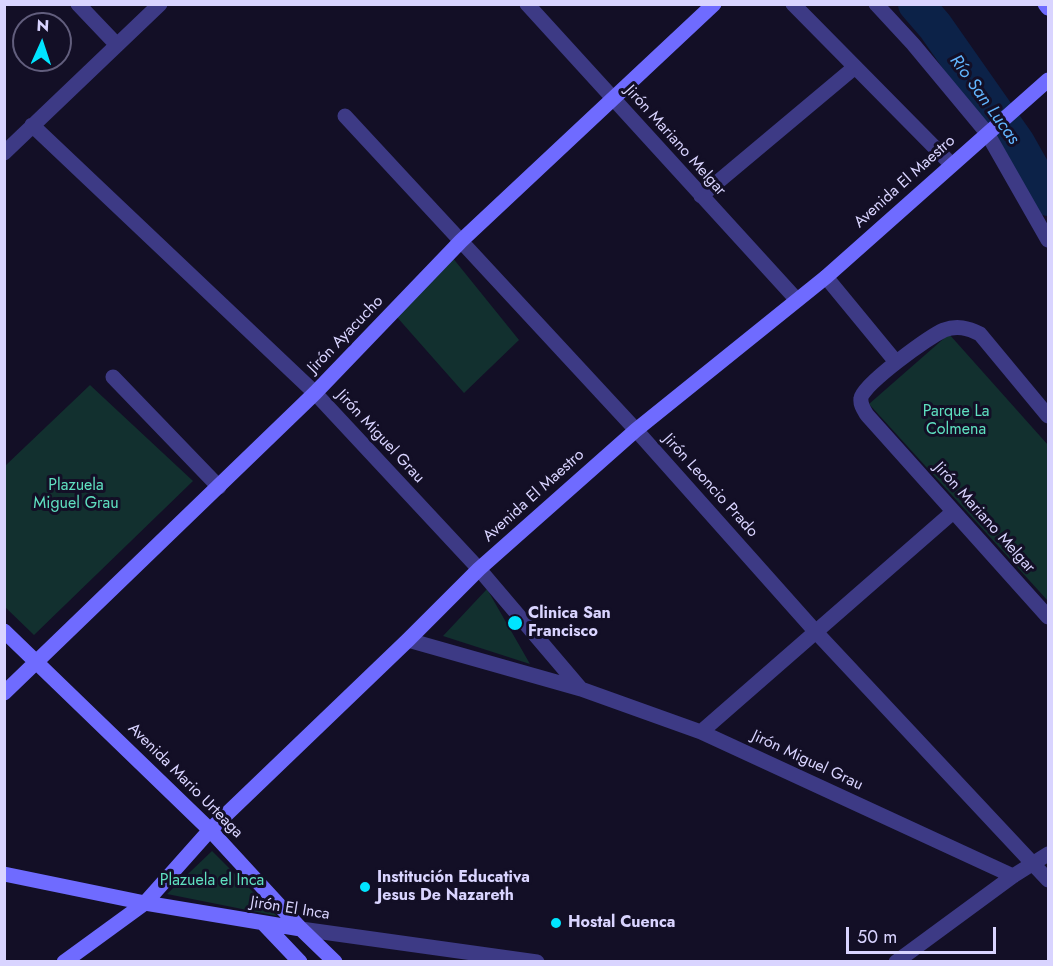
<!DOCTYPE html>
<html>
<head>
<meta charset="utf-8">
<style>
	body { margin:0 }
	#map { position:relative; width:1053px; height:966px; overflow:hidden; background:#130f26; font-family:Jost,sans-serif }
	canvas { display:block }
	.frame { position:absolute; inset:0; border:6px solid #d9d4ff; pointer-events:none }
	.north { position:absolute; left:12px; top:12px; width:60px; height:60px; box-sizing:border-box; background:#130f26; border:2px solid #625e7d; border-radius:50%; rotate:3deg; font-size:16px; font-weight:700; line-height:24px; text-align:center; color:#d9d4ff }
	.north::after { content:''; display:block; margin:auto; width:21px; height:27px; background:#00e5ff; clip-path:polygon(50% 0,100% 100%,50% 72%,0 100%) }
	.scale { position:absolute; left:846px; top:927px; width:150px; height:27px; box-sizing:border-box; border:3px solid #d9d4ff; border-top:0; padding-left:8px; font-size:18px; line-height:21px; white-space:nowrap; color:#d9d4ff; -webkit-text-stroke:4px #130f26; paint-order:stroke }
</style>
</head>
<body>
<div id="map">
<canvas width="1053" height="966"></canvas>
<div class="frame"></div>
<div class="north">N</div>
<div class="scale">50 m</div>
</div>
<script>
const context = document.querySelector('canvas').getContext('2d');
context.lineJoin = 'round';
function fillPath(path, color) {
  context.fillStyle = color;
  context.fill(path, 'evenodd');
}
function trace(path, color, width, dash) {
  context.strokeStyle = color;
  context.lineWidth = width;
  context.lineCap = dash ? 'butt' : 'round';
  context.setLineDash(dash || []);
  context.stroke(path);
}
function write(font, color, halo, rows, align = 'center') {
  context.font = font + ' Jost,sans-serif';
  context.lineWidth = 6;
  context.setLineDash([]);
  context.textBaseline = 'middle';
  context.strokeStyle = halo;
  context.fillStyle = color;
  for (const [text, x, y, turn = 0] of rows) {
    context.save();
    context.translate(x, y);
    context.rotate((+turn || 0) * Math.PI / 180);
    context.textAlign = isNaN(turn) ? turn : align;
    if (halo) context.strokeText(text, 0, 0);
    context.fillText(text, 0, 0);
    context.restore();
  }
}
fillPath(new Path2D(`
	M452 257 519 340 464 393 396 316Z
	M949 334 1048 445V601L869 404Z
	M90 385 193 481 34 635 5 607V466Z
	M487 589 530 664 443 636Z
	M212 851 277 916 167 894Z`), '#12302f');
trace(new Path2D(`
	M916 4 935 26 1017 143 1048 198`), '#0c2248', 36);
trace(new Path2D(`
	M78 4 117 45
	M527 4 797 300
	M793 4 951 164
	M876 4 913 44 987 133 1048 240
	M345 116 636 430 815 631 1048 880
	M32 125 315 393 479 569 581 689
	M4 153 160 4
	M701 196 855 67
	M826 277 896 362
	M113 377 219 487
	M1048 416 980 334C968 328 957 325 944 330 930 336 862 385 861 398 860 405 864 410 867 415L1048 617
	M408 640 581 689 701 732 1013 876
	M701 732 953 512
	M301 929 537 962
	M896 962 1013 876 1048 854`), '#3d3a85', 15);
trace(new Path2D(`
	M1045 4 1048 8
	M4 631 210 830 301 929 335 962
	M4 693 315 393 461 241 714 4
	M4 874 145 903 301 929
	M263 923 300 962
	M64 962 145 903 210 830 408 640 479 569 636 430 826 277 1048 80`), '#6f6bff', 15);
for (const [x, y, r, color] of [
	[515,623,8,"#00e5ff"],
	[365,887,6,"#00e5ff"],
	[556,923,6,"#00e5ff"]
]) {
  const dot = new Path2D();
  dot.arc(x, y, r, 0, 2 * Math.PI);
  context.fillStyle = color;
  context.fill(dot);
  trace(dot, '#130f26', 2);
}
write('16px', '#d9d4ff', '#130f26', [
	["Jirón Mariano Melgar",675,141,48],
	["Avenida El Maestro",905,182,-42],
	["Jirón Ayacucho",346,335,-46],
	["Jirón Miguel Grau",380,437,47],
	["Jirón Leoncio Prado",710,486,48],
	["Avenida El Maestro",534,496,-42],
	["Jirón Mariano Melgar",984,518,48],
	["Jirón Miguel Grau",807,761,25],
	["Avenida Mario Urteaga",185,781,45],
	["Jirón El Inca",290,909,9]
]);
write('16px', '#5fe0c0', '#130f26', [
	["Parque La",956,412],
	["Colmena",956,430],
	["Plazuela",76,486],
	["Miguel Grau",76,504],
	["Plazuela el Inca",212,881]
]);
write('bold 16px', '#d9d4ff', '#130f26', [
	["Clinica San",528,614],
	["Francisco",528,632],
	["Institución Educativa",377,878],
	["Jesus De Nazareth",377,896],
	["Hostal Cuenca",568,923]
], 'left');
write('italic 18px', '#62b6ff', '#130f26', [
	["Río San Lucas",984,100,54]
]);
</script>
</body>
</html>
